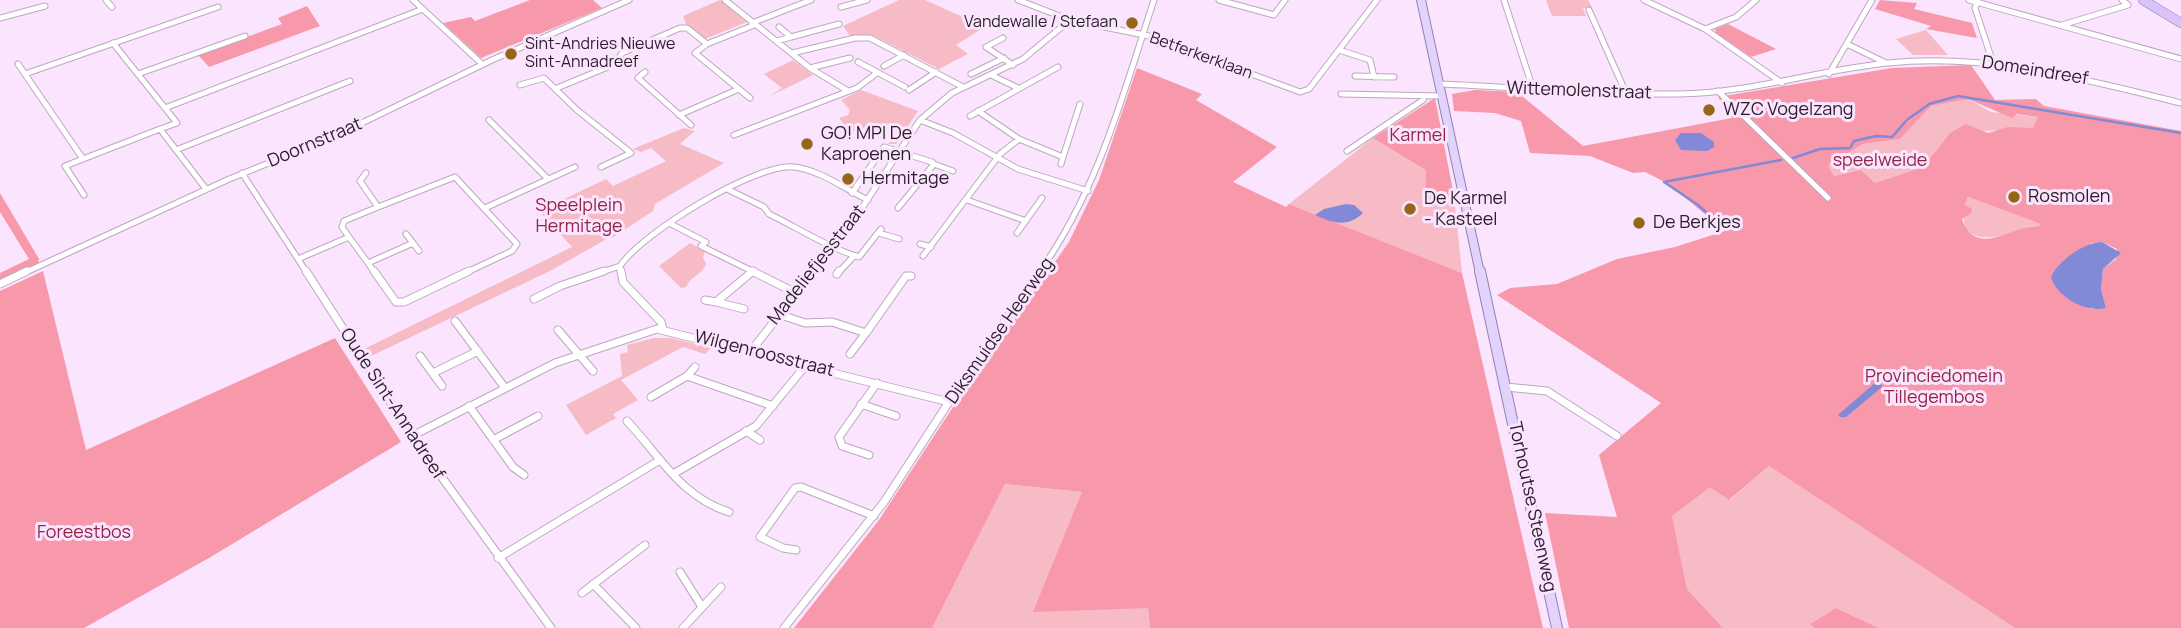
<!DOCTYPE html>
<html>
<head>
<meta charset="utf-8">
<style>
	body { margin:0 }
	canvas { display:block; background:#fbe4fe }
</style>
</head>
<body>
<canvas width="2181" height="628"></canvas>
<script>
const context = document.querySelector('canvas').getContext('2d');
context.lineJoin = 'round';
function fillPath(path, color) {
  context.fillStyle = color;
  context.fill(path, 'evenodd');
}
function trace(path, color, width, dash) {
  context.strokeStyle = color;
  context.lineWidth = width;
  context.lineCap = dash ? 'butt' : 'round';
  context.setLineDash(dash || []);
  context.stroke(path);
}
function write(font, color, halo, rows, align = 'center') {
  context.font = font + ' Manrope,sans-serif';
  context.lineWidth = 6;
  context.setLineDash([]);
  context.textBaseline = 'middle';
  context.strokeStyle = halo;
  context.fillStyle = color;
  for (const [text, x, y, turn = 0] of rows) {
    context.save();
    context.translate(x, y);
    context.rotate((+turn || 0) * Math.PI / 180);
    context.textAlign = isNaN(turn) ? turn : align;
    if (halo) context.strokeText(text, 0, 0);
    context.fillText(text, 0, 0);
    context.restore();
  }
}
fillPath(new Path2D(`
	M720 0 747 22 705 39 686 24 683 16Z
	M899 0H925L972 21 978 18 991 23 956 45 968 54 939 69 874 36H850L843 26Z
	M1546 0H1588L1592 7 1583 8 1586 16H1552Z
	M1926 30 1948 55H1913L1896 39Z
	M793 60 813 75 770 96 782 88 764 74Z
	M861 90 918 111 896 144H888L900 130 869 122 859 133 848 130 839 118 848 115 850 110 841 100Z
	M1968 99 1991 112 2038 117 2034 128 1950 133 1923 167 1875 183 1861 170 1834 176 1828 165 1863 144 1900 139 1931 106Z
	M684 128 695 131 680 144 724 163 655 204 653 211 612 238 610 237 552 270 371 356 366 348 572 247 539 211 606 179 613 186 666 161 651 148 641 152 633 149Z
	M1374 137 1427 170 1426 192 1454 196 1462 273 1289 204Z
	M1968 197 2038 223 2041 225C2011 234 1947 258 1968 197Z
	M690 243 705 251 703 257 706 264C702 275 691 276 686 287L681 288 659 266Z
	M654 338H671L711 348 705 354 683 347 621 380 638 400 613 414 616 418 586 435 566 405 622 376 620 354 628 352 627 345Z
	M1769 466 2015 628H1879L1836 608 1810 624 1814 628H1723L1687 589 1672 516 1710 486 1730 500Z
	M1005 484 1082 492 1148 608 1150 628H932Z`), '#f7bbc5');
fillPath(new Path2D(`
	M530 0H593L602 8 481 58 443 23 471 17 475 21Z
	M1880 0 1917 3 1914 9 1972 23 1977 38 1926 29 1931 26 1875 9Z
	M307 6 320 26 209 67 198 55 282 24 278 18Z
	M1728 24 1776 49 1751 57 1716 33 1715 29Z
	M1971 65 1995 100 2036 99 2044 106 2181 131V628H2015L1769 466 1729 500 1710 487 1672 516 1687 589 1723 628H1569L1545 513 1617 517 1599 455 1661 403 1497 295 1510 288 1557 284 1617 259 1675 247 1725 231 1669 184 1645 172 1633 173 1590 156 1530 153 1521 121 1495 113 1454 111 1452 94 1475 90 1517 92 1583 146 1732 118 1718 97 1892 68ZM1968 99 2012 118 2017 114 2038 117 2033 128 2008 127 1988 133 1966 124 1950 133 1923 167 1875 183 1861 170 1834 176 1828 165 1863 144 1900 139 1931 106ZM1968 197 2038 223 2041 225C2035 227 2030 227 2025 228 2003 233 1974 254 1962 219L1971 213 1972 209 1965 205ZM2102 242 2117 249 2116 259 2103 269 2101 289 2106 308 2091 309 2063 295 2091 243Z
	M1137 68 1202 94 1196 100 1277 147 1233 182 1286 207 1289 204 1462 273 1543 628H1150L1148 608 1033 612 1082 492 1005 484 932 628H794L879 520 955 404 1069 242 1099 180Z
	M1435 98 1454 196 1426 193V170L1373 138Z
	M0 193 39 259 38 263 0 280V273L29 259 0 212Z
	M43 271 86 450 335 338 401 442 209 558 84 628H0V291Z
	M1836 608 1879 628H1814L1810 624Z`), '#f798ab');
fillPath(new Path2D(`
	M1681 133H1701L1714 142V147L1707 151 1681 150 1675 140Z
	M1346 204 1354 205 1363 213C1347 228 1333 223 1315 215L1324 209Z
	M2102 242 2121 253 2103 269 2101 289 2106 308C2085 313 2057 297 2051 277 2058 261 2085 242 2102 242Z
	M1876 382 1882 383V387L1846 417H1840L1838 415Z`), '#8289d6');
trace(new Path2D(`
	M1929 104 1958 96 2181 133
	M1908 119 1928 105
	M1790 159 1820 149 1850 148 1854 141 1876 136 1892 137 1906 121
	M1725 229 1698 205 1664 182 1781 160`), '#8289d6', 2.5);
const minorFar1 = new Path2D(`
	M106 0 112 7
	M413 0 482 64
	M725 0 810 68 848 91
	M1018 0 1070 20 1149 36 1300 92 1309 89 1377 0
	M1219 0 1274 15 1285 0
	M1504 0 1533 89
	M1644 0 1705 29 1782 83
	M1969 0 2181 59
	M1978 0 1975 8 1993 63
	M841 7 867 0
	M1589 10 1626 93
	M0 18 45 6
	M752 23 811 0
	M2062 25 2128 5 2122 0
	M1705 29 1736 17 1756 0
	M791 37 839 24
	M1003 38 986 47 1013 65
	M777 41 791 37 779 27
	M113 43 177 123 160 129 206 189
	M1847 44 1886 63
	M1339 50 1370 60 1374 77
	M792 53 855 38H870L963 87
	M858 62 905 87
	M18 64 83 159
	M884 66 904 55
	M810 68 850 58
	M645 72 638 78 691 125
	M25 74 218 7
	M138 74 245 36
	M971 74 1004 58
	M1829 74 1872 0
	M991 75 1018 88
	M1355 76 1394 77
	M1440 84C1519 87 1599 95 1679 94 1750 93 1818 70 1888 63 1989 53 2084 79 2181 103
	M520 85 544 78 577 110 631 153 601 167
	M557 88 615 64 622 53 680 28H687L707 44
	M909 90 936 72
	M1718 91 1828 198
	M1341 94 1442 96
	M750 98 695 53 707 44 752 26 753 22
	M165 108 423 9
	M978 111 1019 139 1063 157 1061 164
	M679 115 739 89
	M970 116 1058 67
	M489 120 548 179
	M920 120 953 133 1018 169 1088 191
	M734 135 857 88 877 73
	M176 150 350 81
	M1347 151 1423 100 1424 96
	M1063 157 1080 104
	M934 164 953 171
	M242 173 307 273
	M366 173 360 181 378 207 455 177 517 244 512 251 465 273
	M727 189 764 207 769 214C798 228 829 248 859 257L881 229
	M852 193 884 147 932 162 934 164 898 208
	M84 195 65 166 160 129
	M967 200 1026 221
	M485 208 575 167
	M671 224 706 242 701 246 756 273
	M879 233 899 239
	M1017 233 1042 198
	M406 234 413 243
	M349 237 368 263
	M920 244 931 247
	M923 256 1000 154 1019 139
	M298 259 349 237 342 227 344 221 378 207
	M24 273 227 180 337 135 492 60 629 0
	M375 273 368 263 413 243 419 251
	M599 273 620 266
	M621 273 620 266C641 234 755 163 794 167 820 170 845 189 868 200
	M751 273 754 271
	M813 273 848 229 920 120 952 93 1023 59 1070 20
	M838 273 854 256
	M1039 273C1099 188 1122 97 1154 0`);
const minor = new Path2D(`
	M306 271 412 436 551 628
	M374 271 396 302H404L469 271
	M621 271 623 282 661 322 663 329
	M752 271 796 293
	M837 274 839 271
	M0 284 27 271
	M534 299 560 286 604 271
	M705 300 716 302 753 271
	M716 302 744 309
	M778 314 805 323 832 322 866 333 850 354
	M455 321 505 388
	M558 330 593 371
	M866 333 906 276H911
	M751 351 814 271
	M420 356 442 386
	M433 373 478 351
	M687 376 695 367
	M1506 387 1547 391 1617 436
	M651 397 687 376 773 406
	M861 404 896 416
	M469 406 513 467 524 475
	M627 421C660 456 681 497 729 512
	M746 431 760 440
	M412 436 555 363 657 329 949 402
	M493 440 538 416
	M869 455 842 446 839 437 877 383
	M673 474 756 426 806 365
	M796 550 783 548 760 537 795 488 801 487 874 516
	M498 558 660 460
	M680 572 702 607
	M593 584 636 628
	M582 593 645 545
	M683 628 721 587
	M784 628 884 502 960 385 1040 271`);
const primaryFar1 = new Path2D(`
	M1421 0 1480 273`);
const primary = new Path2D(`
	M1480 271 1557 628`);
const trunk = new Path2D(`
	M2143 0 2181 23`);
trace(minorFar1, '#bda7bf', 7);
trace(minor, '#bda7bf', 9);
trace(primaryFar1, '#9481b0', 10);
trace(primary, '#9481b0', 12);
trace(trunk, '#9481b0', 10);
trace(minorFar1, '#fff', 5);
trace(minor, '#fff', 7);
trace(primaryFar1, '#e2d3fc', 8);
trace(primary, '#e2d3fc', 10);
trace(trunk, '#d8c4fb', 9);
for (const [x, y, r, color] of [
	[1132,23,7,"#966617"],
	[511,54,7,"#966617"],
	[1709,110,7,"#966617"],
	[807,144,7,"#966617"],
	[848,179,7,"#966617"],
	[2014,197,7,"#966617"],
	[1410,209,7,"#966617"],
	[1639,223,7,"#966617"]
]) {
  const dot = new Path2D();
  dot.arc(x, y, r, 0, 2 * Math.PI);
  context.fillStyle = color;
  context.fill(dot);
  trace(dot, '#fbe4fe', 2.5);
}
write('16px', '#271f28', '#fbe4fe', [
	["Vandewalle / Stefaan",1118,23],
	["Sint-Andries Nieuwe",525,45,"left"],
	["Sint-Annadreef",525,63,"left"]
], 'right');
write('16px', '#271f28', '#fbe4fe', [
	["Betferkerklaan",1201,56,20]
]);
write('18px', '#271f28', '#fbe4fe', [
	["Domeindreef",2035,71,9],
	["Wittemolenstraat",1579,91,2],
	["Doornstraat",315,143,-23],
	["Madeliefjesstraat",817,265,-52],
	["Diksmuidse Heerweg",1000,331,-55],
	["Wilgenroosstraat",764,354,14],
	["Oude Sint-Annadreef",392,404,57],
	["Torhoutse Steenweg",1532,507,78]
]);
write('18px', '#271f28', '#fbe4fe', [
	["WZC Vogelzang",1723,110],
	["GO! MPI De",821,134],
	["Kaproenen",821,155],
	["Hermitage",862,179],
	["Rosmolen",2028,197],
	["De Karmel",1424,199],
	["- Kasteel",1424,220],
	["De Berkjes",1653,223]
], 'left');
write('18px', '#912546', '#fbe4fe', [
	["Karmel",1418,136],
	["speelweide",1880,161],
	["Speelplein",579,206],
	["Hermitage",579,227],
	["Provinciedomein",1934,377],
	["Tillegembos",1934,398],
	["Foreestbos",84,533]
]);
</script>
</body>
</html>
